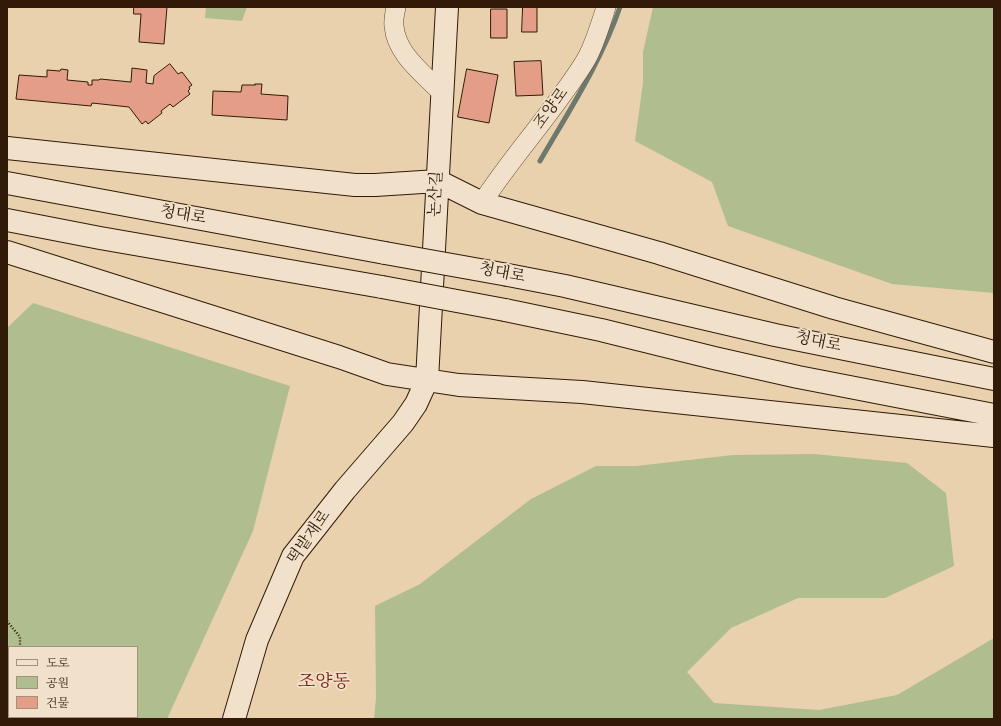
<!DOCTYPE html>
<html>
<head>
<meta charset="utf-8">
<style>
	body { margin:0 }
	#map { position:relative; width:1001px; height:726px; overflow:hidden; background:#e9d1ae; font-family:"IM FELL English","Noto Serif KR",serif }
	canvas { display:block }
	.frame { position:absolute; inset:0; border:8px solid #311a08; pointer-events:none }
	.legend { position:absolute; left:8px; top:646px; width:130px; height:72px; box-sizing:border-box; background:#f1e1ca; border:1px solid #a4917c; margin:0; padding:5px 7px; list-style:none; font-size:12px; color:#311a08 }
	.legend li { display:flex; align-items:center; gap:8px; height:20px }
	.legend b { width:20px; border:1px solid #a4917c }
</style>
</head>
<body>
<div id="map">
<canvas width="1001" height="726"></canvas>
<div class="frame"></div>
<ul class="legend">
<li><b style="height:5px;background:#f1e1ca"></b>도로</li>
<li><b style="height:11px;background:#b0bd8f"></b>공원</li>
<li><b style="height:11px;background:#e49e87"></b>건물</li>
</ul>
</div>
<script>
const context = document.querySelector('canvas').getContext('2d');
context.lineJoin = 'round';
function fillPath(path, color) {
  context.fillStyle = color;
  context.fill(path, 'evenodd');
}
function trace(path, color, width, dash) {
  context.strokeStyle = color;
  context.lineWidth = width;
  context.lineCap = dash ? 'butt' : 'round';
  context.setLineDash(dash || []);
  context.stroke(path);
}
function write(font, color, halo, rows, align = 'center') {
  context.font = font + ' "IM FELL English","Noto Serif KR",serif';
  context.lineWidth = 3.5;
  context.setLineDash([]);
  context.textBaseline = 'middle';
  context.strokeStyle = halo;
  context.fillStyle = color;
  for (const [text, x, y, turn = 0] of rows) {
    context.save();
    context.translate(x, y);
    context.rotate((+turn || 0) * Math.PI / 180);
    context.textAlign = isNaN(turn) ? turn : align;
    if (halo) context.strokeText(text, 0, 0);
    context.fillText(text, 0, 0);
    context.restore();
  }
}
fillPath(new Path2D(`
	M206 7H247L242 21 205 18Z
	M653 7H994V293L892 284 728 226 712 182 635 141 643 83V52Z
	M33 303 290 386 253 531 167 719H7V328ZM9 647H137V717H9Z
	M814 454 907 463 946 493 954 566 885 598H798L731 628 687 672 714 703 819 710 897 695 994 638V719H374L376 698 375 606 420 584 531 499 596 466H636L733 455Z`), '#b0bd8f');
trace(new Path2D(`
	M540 161C569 111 601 62 620 7`), '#6f786d', 5);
const building = new Path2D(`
	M134 7H167L164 44 139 42 141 14H134Z
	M523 7H537V32H522Z
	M491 9H507V38H491Z
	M541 61 543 95 516 96 514 62Z
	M170 64 178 74 182 72 192 85 189 87 190 89 188 91 190 94 173 107 170 104 161 111 162 113 148 124 146 121 142 124 129 107 92 103 91 106 16 99 19 75 47 77V70L60 71 61 69 68 70 67 80 88 82V85H92V80H99L100 79 131 82 132 68 147 70 146 83 153 84 154 76Z
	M467 69 498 75 489 123 458 117Z
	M255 84H262L261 94 288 96 287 120 212 115 213 91 241 92 242 85H255Z`);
fillPath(building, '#e49e87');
trace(building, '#311a08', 1);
const street = new Path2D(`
	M396 7C395 13 393 19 394 26 396 54 424 74 442 93
	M482 203C505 167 534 134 559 99 569 85 580 71 588 56 596 40 601 23 606 7`);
const secondary = new Path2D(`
	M7 148 355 185H375L438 181 482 203 659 253 834 308 994 352
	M7 183 385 253
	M7 220 100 238 382 287
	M7 252 339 357 387 374 459 385 582 392 994 436
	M508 275 565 286 775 335 994 379
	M505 310 601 330 714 358 798 377 994 415
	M234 719 257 640 293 556 345 490 403 423 416 404 427 380 447 7`);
trace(street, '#5f4832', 20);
trace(secondary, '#311a08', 24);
trace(new Path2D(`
	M7 621 20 637V647
	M16 719V717`), '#311a08', 2.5, [1, 2]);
trace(street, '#f1e1ca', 19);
trace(secondary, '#f1e1ca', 22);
const secondaryBridge = new Path2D(`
	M385 253 508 275
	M382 287 505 310`);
trace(secondaryBridge, '#311a08', 24, []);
trace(secondaryBridge, '#f1e1ca', 22);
write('16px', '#311a08', '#f1e1ca', [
	["조양로",552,109,-54],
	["논산길",437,194,-87],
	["청대로",183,216,10],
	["청대로",502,274,11],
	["청대로",818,343,12],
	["떡밭재로",310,538,-55]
]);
write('18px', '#7a1f14', '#f1e1ca', [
	["조양동",324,683]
]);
</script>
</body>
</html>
